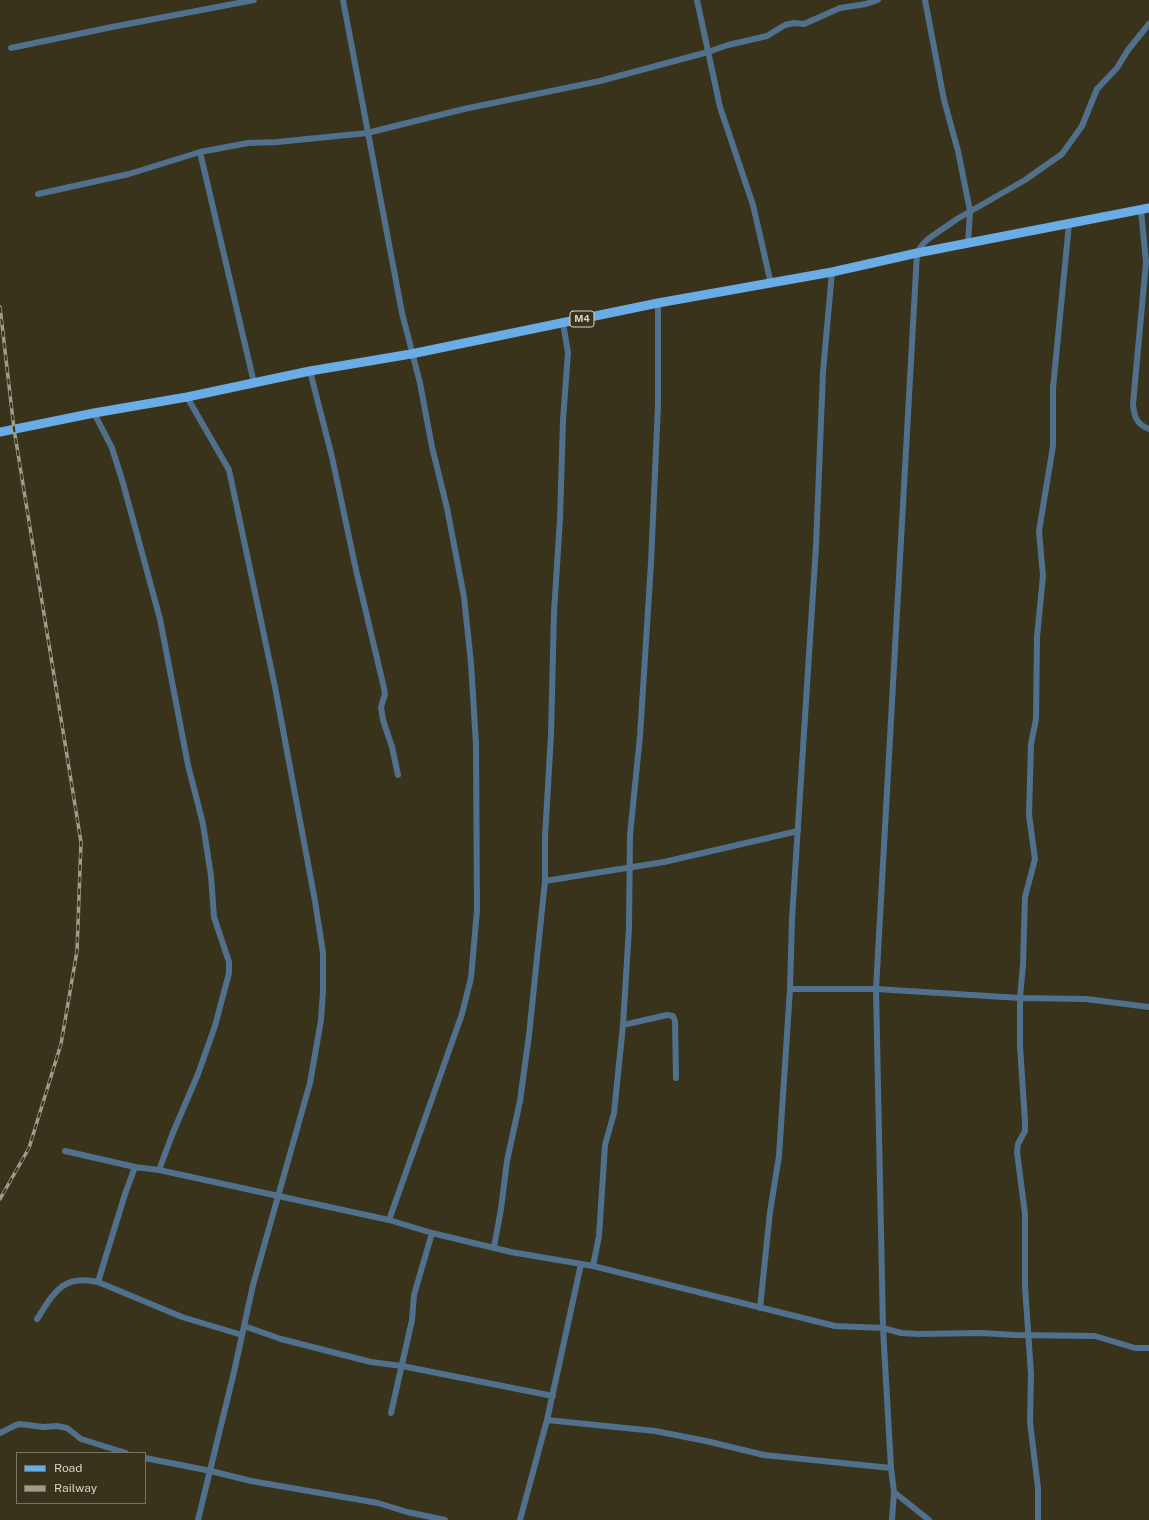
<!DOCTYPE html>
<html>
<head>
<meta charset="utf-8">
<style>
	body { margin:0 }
	#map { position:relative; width:1149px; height:1520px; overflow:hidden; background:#39331c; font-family:"Public Sans",sans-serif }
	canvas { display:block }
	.legend { position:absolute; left:16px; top:1452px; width:130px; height:52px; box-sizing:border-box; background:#39331c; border:1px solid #797461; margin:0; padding:5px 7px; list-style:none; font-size:12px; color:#d9d5c8 }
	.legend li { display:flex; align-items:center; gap:8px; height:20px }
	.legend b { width:20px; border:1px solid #797461 }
</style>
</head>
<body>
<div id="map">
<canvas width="1149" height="1520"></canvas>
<ul class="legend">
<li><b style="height:5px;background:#6aace5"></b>Road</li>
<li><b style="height:5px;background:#a09b8a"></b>Railway</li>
</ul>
</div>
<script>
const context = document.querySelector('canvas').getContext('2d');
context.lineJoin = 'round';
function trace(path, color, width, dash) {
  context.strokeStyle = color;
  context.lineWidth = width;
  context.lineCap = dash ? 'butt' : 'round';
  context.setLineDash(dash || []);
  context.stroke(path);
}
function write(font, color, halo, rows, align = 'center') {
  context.font = font + ' "Public Sans",sans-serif';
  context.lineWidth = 3;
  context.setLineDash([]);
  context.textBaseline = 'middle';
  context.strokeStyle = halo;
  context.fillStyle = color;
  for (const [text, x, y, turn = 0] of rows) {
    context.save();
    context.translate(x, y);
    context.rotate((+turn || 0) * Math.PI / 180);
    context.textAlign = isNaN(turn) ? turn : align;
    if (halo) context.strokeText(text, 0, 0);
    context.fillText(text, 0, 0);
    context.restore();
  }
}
trace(new Path2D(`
	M343 0 402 313 420 383 432 447 447 508 464 597 471 663 476 744 477 910 471 978 462 1014 389 1220
	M697 0 720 107 753 205 771 284
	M925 0 944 100 958 151 970 211 968 243
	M11 48 112 27 254 0
	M200 152 254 383
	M38 194 129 174 200 152 248 143 277 142 367 133 464 109 600 81 708 52 728 45 767 36 785 25 794 23 804 24 840 8 866 4 878 0
	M1141 210 1146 262 1133 404C1134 416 1136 424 1149 429
	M310 371 332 457 356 570 384 688 385 694 381 707 383 720 392 747 398 775
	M187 397 229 470 275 687 315 901 323 953V991L321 1020 310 1083 253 1285 234 1372 198 1520
	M94 413 112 448 123 483 160 619 188 765 203 824 211 876 214 917 229 962V973L215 1026 198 1074 172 1135 159 1170
	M545 881 664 862 798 831
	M790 989H876L1020 998 1086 999 1149 1007
	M623 1025 667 1015 673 1016 675 1021 676 1078
	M65 1151 135 1167 159 1170 389 1220 432 1233 511 1252 593 1266 835 1326 883 1328 876 989 917 253 922 245 928 239 957 219 1025 180 1062 154 1082 126 1097 89 1117 68 1128 50 1149 24
	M494 1247 501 1209 507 1161 520 1101 529 1035 545 881V837L551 735 554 612 560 519 563 420 568 353 563 323
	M593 1266 599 1236 605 1145 614 1113 623 1025 629 928 630 835 640 736 651 563 658 405V303
	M98 1282 182 1317 242 1335
	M760 1308 770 1212 779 1156 790 989 792 919 816 546 823 372 832 272
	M37 1319C54 1293 62 1274 98 1282L125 1194 135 1167
	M244 1326 281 1339 371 1362 402 1366 553 1396
	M391 1413 412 1320 414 1295 432 1233
	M547 1420 655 1431 706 1441 764 1455 891 1468 883 1328 901 1333 919 1334 981 1333 1015 1335 1095 1336 1135 1348H1149
	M0 1433 16 1425 20 1424 43 1427 57 1426 67 1428 81 1439 126 1453
	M145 1458 211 1471 251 1481 378 1503 407 1512 445 1520
	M891 1468 894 1492 892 1520
	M894 1492 929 1520
	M520 1520 547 1420 581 1264
	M1038 1520V1488L1030 1422 1031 1374 1025 1286V1214L1017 1152 1018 1144 1025 1131V1121L1020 1046V998L1023 965 1025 897 1035 859 1029 815 1031 744 1036 719 1037 637 1043 576 1039 531 1053 446V388L1069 224`), '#51708c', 6);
trace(new Path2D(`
	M0 432 94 413 187 397 310 371 411 354 658 303 832 272 917 253 1149 208`), '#6aace5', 9);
const rail = new Path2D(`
	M0 307 14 429 81 842 77 951 61 1044 29 1148 0 1199`);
trace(rail, '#a09b8a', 3.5);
trace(rail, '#39331c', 2, [6]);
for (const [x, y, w] of [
	[582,319,24]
]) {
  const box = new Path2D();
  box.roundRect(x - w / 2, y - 8, w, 16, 3);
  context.fillStyle = '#39331c';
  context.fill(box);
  trace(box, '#d9d5c8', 1);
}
write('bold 10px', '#d9d5c8', null, [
	["M4",582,319]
]);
</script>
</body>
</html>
